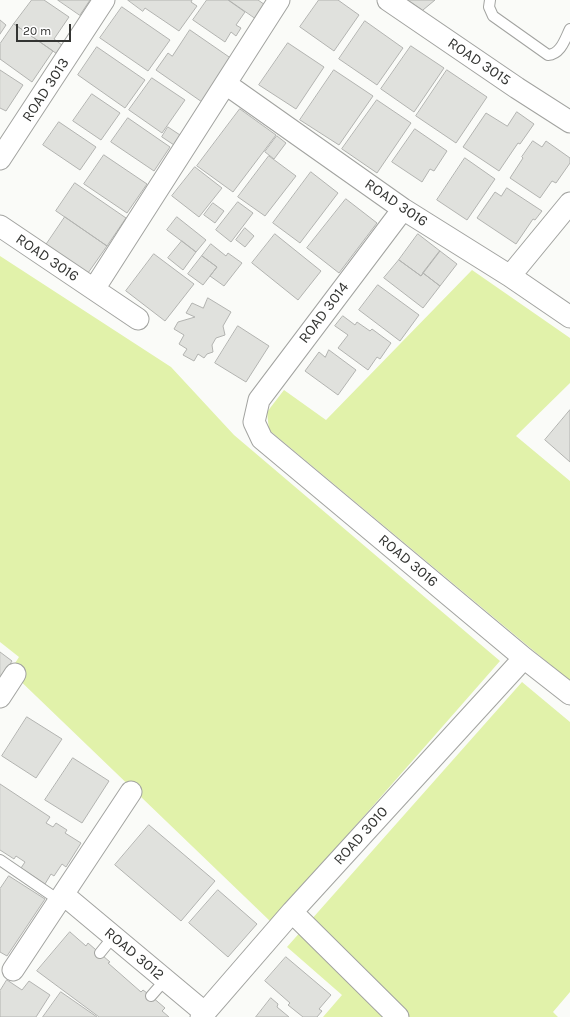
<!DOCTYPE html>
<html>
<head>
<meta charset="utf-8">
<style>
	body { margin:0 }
	#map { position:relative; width:570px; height:1017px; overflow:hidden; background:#fafbf8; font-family:Karla,sans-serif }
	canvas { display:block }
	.scale { position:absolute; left:16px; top:24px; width:55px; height:18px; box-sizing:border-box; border:2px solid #333432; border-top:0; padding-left:5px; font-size:12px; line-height:14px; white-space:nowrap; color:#333432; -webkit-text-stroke:3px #fff; paint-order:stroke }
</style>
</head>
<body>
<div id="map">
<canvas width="570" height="1017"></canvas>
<div class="scale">20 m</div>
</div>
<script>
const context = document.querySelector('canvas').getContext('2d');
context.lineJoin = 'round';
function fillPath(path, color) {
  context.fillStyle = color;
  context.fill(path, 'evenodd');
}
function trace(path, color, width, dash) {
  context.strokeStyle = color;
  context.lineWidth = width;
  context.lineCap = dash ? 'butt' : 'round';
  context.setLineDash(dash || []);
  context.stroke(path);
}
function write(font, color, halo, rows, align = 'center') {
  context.font = font + ' Karla,sans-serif';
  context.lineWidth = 4;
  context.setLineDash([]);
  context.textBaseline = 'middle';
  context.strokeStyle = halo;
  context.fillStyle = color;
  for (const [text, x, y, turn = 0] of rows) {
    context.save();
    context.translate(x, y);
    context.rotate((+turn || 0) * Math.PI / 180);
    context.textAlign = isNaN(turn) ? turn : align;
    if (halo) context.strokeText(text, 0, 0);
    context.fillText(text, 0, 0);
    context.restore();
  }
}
fillPath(new Path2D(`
	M0 256 171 367 234 435 500 661 271 922 10 671 19 657 0 642Z
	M472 270 570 338V383L516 436 570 481V681L269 430 267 412 284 390 326 420Z
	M522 682 570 722V992L553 1012 558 1017H323L342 995 287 947Z`), '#e1f2aa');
const building = new Path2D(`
	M32 0H44L69 17 54 39 66 48 60 56 14 24Z
	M58 0H90L80 15Z
	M128 0H192L191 2 197 6 179 31 145 8 143 11Z
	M207 0H228L245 12 236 25 241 28 236 36 231 32 225 42 193 20Z
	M229 0H258L268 7 258 20Z
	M319 0H338L359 15 334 51 300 27Z
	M408 0H435L423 10Z
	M122 7 170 40 148 71 100 38Z
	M0 20 6 25 0 34Z
	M365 21 403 48 377 85 339 59Z
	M14 24 53 51 32 82 0 59V44Z
	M190 30 232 59 202 102 156 70 168 53 172 56Z
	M288 43 324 67 296 109 259 85Z
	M411 46 444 68 414 112 381 89Z
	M97 47 145 80 125 108 78 75Z
	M0 70 23 85 6 111 0 108Z
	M334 70 373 96 339 145 300 120Z
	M447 70 487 97 456 143 416 116Z
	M152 78 185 100 162 133 129 110Z
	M92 94 120 113 101 140 73 121Z
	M377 100 411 123 377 173 342 149Z
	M240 109 276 135 233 192 197 166Z
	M517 112 534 124 520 144 518 143 499 171 463 147 486 113 507 126Z
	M128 118 170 147 154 171 111 142Z
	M59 122 96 147 80 170 43 145Z
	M168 127 180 135 174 145 162 137Z
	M415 129 447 151 434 171 430 169 422 182 392 162Z
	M277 136 286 143 274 159 265 152Z
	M533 141 542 147 546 141 570 158V163L556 183 552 181 540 198 510 178 523 158 522 157Z
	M104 155 147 184 127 213 84 184Z
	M269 156 296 176 265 216 238 197Z
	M465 158 495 179 467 220 437 200Z
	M195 167 222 188 199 217 172 196Z
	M311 172 338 193 300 243 273 223Z
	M75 183 126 218 107 246 56 211Z
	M507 188 542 211 535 220 533 219 516 244 477 218 495 192 501 196Z
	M346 199 377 223 339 273 307 248Z
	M238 202 253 213 231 242 216 230Z
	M213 203 224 211 215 223 204 215Z
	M65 217 107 246 88 273 46 245Z
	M177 217 206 240 196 252 167 230Z
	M245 228 254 236 245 247 236 240Z
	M275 234 321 271 298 300 252 263Z
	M418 234 440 251 421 276 399 260Z
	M182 241 196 252 183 270 168 258Z
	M211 244 226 256 228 253 242 263 224 286 210 276 217 267 202 256Z
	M440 251 457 264 440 286 423 273Z
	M154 254 194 284 165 321 126 291Z
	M202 256 217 267 203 285 188 274Z
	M399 260 421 276 423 273 440 286 423 308 384 278Z
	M378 285 419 315 400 341 359 310Z
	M208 298 231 312 223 326 225 335 216 338 212 345 213 352 207 354 204 358 198 354 194 361 183 355 187 349 179 344 184 335 174 329 178 322 195 317 186 313 192 303 203 308Z
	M343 316 355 325 357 322 370 331 372 329 391 343 380 359 377 357 368 370 338 348 348 335 335 326Z
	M238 326 269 346 246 382 215 363Z
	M329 350 356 370 338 395 305 371 319 352 325 357Z
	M570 410V462L545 440Z
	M0 652 12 661 0 680Z
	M27 717 62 739 36 778 2 756Z
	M73 758 109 781 82 823 45 800Z
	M0 784 50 817 46 823 53 827 56 823 67 830 65 833 81 843 66 867 62 864 54 876 51 874 45 884 21 868 25 862 16 856 14 859 0 850Z
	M149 825 215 881 181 921 115 865Z
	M9 876 45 899 7 956 0 952V889Z
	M218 890 257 924 228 957 189 923Z
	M70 932 86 946 88 943 110 962 108 963 141 992 143 990 151 996 165 1008 162 1011 169 1017H99L37 971Z
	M286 957 331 995 319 1009 322 1011 317 1017H303L288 1005 290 1003 265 981Z
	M7 980 22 990 29 981 50 995 36 1017H0V991Z
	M61 992 97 1017H43Z
	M271 998 278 1004 277 1007 289 1017H256Z`);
fillPath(building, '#e0e1dd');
trace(building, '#b2b3b0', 1);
const lane = new Path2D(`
	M490 0 489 7 493 16 548 55C561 54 565 39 570 29
	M0 860 60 901
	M100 953 113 937
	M151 996 165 980`);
const street = new Path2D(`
	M388 0 517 88 570 122
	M226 84 403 209 510 276 570 317
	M0 159 104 0
	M403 209 259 400 254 422 262 439 524 658 570 694
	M0 226 138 319
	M510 276 570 203
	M94 289 279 0
	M0 697 15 674
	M64 895 204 1012
	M292 912 398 1017
	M13 970 131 792
	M201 1017 292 912 524 658`);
trace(lane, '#a2a3a0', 12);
trace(street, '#a2a3a0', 23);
trace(lane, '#fff', 10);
trace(street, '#fff', 21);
write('15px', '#333432', '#fff', [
	["ROAD 3015",479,62,34],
	["ROAD 3013",46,90,-57],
	["ROAD 3016",396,203,34],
	["ROAD 3016",47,258,34],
	["ROAD 3014",324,313,-53],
	["ROAD 3016",408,561,40],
	["ROAD 3010",361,836,-48],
	["ROAD 3012",134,954,40]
]);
</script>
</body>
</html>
